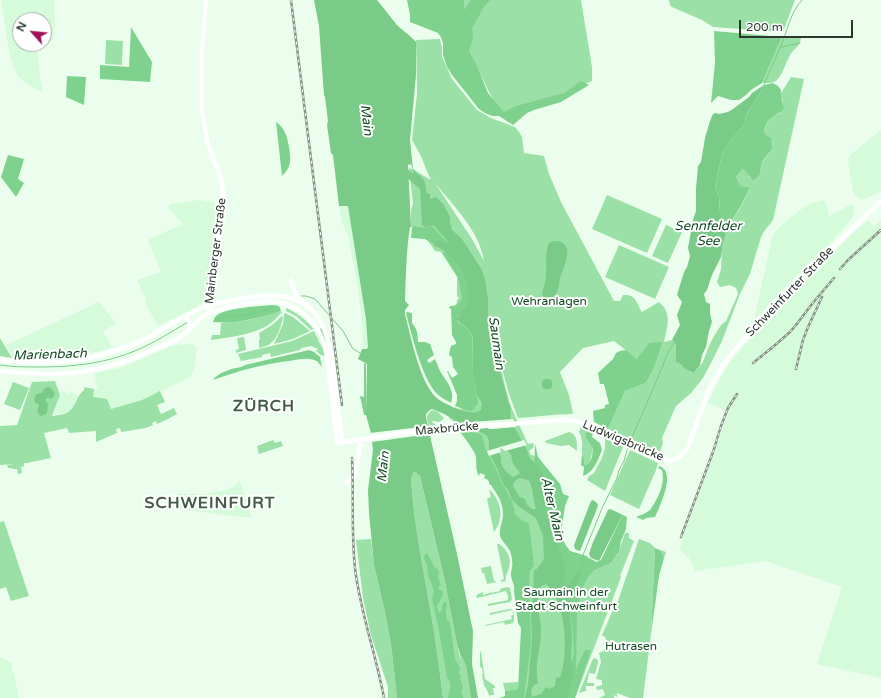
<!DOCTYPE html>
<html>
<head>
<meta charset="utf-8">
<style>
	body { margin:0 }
	#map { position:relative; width:881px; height:698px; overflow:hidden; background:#ebfeed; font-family:"Varela Round",sans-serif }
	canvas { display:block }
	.north { position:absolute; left:12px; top:12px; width:40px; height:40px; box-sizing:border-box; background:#fff; border:1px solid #aaafab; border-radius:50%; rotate:297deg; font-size:11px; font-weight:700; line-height:16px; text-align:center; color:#2b372d }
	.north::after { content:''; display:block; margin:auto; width:14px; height:18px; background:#a11159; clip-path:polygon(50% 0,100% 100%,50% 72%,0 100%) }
	.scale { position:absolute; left:739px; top:20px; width:114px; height:18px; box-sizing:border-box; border:2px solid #2b372d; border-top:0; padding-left:5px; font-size:12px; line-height:14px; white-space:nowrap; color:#2b372d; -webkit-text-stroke:3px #fff; paint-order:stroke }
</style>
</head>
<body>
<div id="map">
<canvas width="881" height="698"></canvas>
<div class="north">N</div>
<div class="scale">200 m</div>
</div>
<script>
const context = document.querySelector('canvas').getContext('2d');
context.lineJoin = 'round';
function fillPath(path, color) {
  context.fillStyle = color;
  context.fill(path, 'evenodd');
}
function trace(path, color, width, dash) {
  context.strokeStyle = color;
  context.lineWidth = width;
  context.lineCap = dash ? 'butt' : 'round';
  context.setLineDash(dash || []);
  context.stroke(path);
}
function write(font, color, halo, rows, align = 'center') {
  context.font = font + ' "Varela Round",sans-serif';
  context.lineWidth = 4;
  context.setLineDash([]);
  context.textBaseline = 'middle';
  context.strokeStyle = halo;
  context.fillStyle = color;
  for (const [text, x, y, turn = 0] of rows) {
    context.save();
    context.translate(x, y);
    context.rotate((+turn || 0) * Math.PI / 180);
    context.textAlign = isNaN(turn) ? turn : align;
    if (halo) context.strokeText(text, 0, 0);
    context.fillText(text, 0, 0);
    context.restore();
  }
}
fillPath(new Path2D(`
	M1 0H54L55 22 53 40H44V20H20V44H37L40 78 43 92 35 89 26 83 18 76 13 65 9 52Z
	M881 130V191L872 196 861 200 856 196 853 192 848 161 850 155Z
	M199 200 219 204 206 293 203 302 195 308 158 326 146 305 145 303 147 302 137 280 161 272 148 240 183 224 168 208 170 204Z
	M825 200 829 216 852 204 854 209V213L851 220 832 241 801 271 754 320 772 237 776 231 782 224 808 204Z
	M348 205 368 330V347L367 349H362L363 339 362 322 358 289 348 235 342 222 339 206Z
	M881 220V678L817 664 842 587 766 561 695 571 689 558 679 549 728 413 723 409 708 403 718 382 730 362 768 319 856 230 868 221 874 227Z
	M99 302 116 323 103 332 106 336H107L111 348 97 352 72 357 57 358 31 359 13 358 6 345Z
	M188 344H193L197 348 195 366 191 377 142 400 111 409 93 397 94 389H98L94 373 120 368 174 345Z
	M62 391 68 394 70 391 77 395 78 396 72 408 68 412 56 415 54 413Z
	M240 481 252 517H242L217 514 176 509 178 493 186 494H201L222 491 233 487Z
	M0 657 13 663 11 669 14 674 19 698H0Z`), '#d5fbda');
fillPath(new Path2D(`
	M455 0H581L592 67V81L546 101 503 115 489 92 469 50Z
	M669 0H795L783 32 713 27 702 20 672 7 670 5Z
	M801 36C801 45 797 46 792 52 787 58 783 75 777 80 773 84 767 83 762 83L782 37Z
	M440 39 442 48V57L452 79 477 110 491 118 515 127 519 132 522 137 524 153 544 156 549 174 561 202 614 301H620L623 295C636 294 636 302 642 312L659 302C661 304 664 307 665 309 671 319 666 332 664 342L672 340 676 345V362L682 365 694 373 703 362 708 348 714 336 721 325 726 321 738 294 736 288 730 285 720 287 717 282 721 269 722 250 726 230 741 207 750 187 741 186 736 177 741 169 746 171 750 178 760 174C761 162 764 159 772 150L767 136 764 131C768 121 769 117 780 113L783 101 780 95 791 77 804 79 773 220 763 233 761 237 750 274 740 294 722 341 710 365 703 378 691 393 676 406 662 438 663 443 660 451H656L608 429 625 391 646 383 654 368 663 342 637 359 614 341 583 348 560 372 569 395 573 413 572 414C554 414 536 417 518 418L509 394 500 361 504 382 511 407 528 444 533 443 534 446 533 448 529 451 531 455H533C538 461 540 469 543 477 552 499 561 527 565 550L597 565 604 562 610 564 618 554 625 533H629V538L634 541 620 576 621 577 575 698H518L523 623 502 501 473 445 459 428 453 421 449 418 455 407 459 409 463 408 459 323 456 310 457 300 459 298 457 296V277L441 252 435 251C429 242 421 231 411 227V210L413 203 409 167 411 169H413L429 179H431L429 176 421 156 412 140 417 94 416 40ZM435 183C453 205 480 232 484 261L472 239Z
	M106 40 123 41 122 65 105 64Z
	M607 195 662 219 647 253 592 229Z
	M666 225 682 232 668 263 652 256Z
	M619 245 669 267 655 299 605 277Z
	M286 308C298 313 306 320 314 329L311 330 296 316 286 311Z
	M281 311 282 312C278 316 275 320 271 323 255 335 230 337 211 340L212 335H220L221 323 250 320Z
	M285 313 293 317 310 331 293 339 274 344 283 324 284 315Z
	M282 316 283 317C282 324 277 339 271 343 268 346 263 347 259 348V340L260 339 259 333 272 325Z
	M325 326 330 339 332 355 323 356V355L322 356 316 351 318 349 311 346 301 348 300 350 271 357 270 353 262 355V357L241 361 238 354 292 341 314 331 322 348 321 343 316 331Z
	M244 337 246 350 236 353V350L239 349 237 338Z
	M0 338 12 358 0 356Z
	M55 381 60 395 52 416C57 415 64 415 68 412 76 407 76 396 84 390V387L94 389 93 397 107 399 111 409 142 400 160 391 165 402 157 405 161 414 174 408 177 414 168 419 157 424 156 421 152 423 153 425 146 428 121 432 120 428 116 429 117 433 96 442V431L69 433 67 428 44 433 51 458 27 463H24V466L21 467 22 473 18 474 17 469H13L11 468H8L7 465 13 464 0 465V426L17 425 32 382Z
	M13 382 29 388 20 410 4 404Z
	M433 410 438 412 444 418 440 422 432 421V422L435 424V425L428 426C427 420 425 413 433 410Z
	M581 427 588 430 586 433 590 443 593 447 590 463 588 464 585 465 584 463C584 459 582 457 582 453 582 444 583 439 579 432Z
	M569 432C578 434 577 444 577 451L569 445 561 446 546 443 545 441Z
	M605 438 623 447 605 491 587 480 589 476 594 473 602 458 605 448Z
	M273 440 275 443 281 441 283 446 259 454 257 446Z
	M630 450 658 463 656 470 639 509 610 495Z
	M414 472H417L420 476 444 577 457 644 460 657 463 659 466 666 471 698H443C440 674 437 650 433 626 425 576 414 528 411 478Z
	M489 489C501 500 505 518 494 532L487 499 491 497Z
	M4 521 29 596 11 601 6 587 0 589V522Z
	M371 539 374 565 385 612 391 644 397 698H388V687L371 635 363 598 356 540Z
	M639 539 650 543 655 548 666 552 664 558 661 551 655 548 651 634 643 698H630L617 693V697L614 695V698H599L605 695 603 689 597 690 596 687 602 685V680L596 679 601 662 599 653 604 651 606 638 602 635 616 603 618 601Z
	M497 544H499C507 549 512 558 509 568 507 574 505 577 506 583L505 581 501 582V580L504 579Z
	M491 566 494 581H496V582L487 584 484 573H482L481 568Z
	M507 587 510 588 512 599 510 602 488 606V604L508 600V596L506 591 477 598 476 596 478 594 483 592V595L490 593 491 590V593L500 591V589Z
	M510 609H511C514 612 515 620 513 623L505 625 504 622 485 626V625L512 619 511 616 513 615 512 610 490 615V613Z
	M480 651 481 652 485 679 495 686V688H493L494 695H490V698L487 690 484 685 482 675 483 674 482 668 480 667Z
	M595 658 598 660V663L595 674 589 673 587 683H594V686H586V691L579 693 592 661 593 659Z
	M518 682V689L505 691 503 683Z`), '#9be0a6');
fillPath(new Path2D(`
	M407 0H464V10L471 0H490L484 7 472 28 473 39 469 50 477 66 488 93 504 112 516 106 564 93 581 81 589 85 561 102 534 110 527 113 513 125 499 116H492L485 113 479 109 452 75 447 67 443 55V43L441 37 438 33 410 22V15Z
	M131 27 152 62 150 82 100 79V65L129 67Z
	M714 31 782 37 762 83 751 90 746 95 739 100H731L718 96 711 103 715 63Z
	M67 76 86 77 84 105 66 97Z
	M773 83 778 86 781 90C780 96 783 102 784 109 780 113 774 115 770 119 767 122 765 127 764 131L767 136 771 138 772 150C763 159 761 162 760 174L754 180C748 177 748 172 742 169L736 177 741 186 750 187 741 206 726 230 724 220 720 212 719 197 715 186 722 154 731 140 745 124C745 113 749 111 754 103 758 97 761 91 764 85Z
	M276 122C285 128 287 136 289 147 291 158 292 167 282 176Z
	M8 155 24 159 18 179 24 183 16 197 1 177Z
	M414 226C421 228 425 228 432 226 437 231 442 237 447 242V244H437L431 243 425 239 411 238 412 228Z
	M442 252C460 253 467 279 474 294L461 315 458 316 457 319 458 322 467 329 472 336 473 376 478 403 473 410 469 411 455 406 457 401V395L447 371H448L452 378 458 374 453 367 452 357 450 356 449 354 451 346 456 344V342L452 335 451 309 449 308 450 306C457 306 458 304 462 298L458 277Z
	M272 305 279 306 281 311C259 318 237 324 213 322 214 319 214 319 216 316 224 308 260 306 272 305Z
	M407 312 412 313V323C417 329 418 334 418 342H425L430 344 434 355 427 360 429 363 435 359C437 363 438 367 440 371 446 381 456 391 451 403 446 400 440 397 436 393 421 375 412 336 406 313Z
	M663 342 654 368 646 383 625 391 608 429 594 422 593 411 605 408V405L609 404 604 384H600L598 373 613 359 616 353 620 351 626 350 637 359 649 343Z
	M309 350 314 352 320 357 322 367 317 361C308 357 299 359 289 361 263 364 238 371 213 380 217 374 229 369 236 368 240 367 242 367 245 365Z
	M364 363 366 364V415H364L360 396 364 397Z
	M588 430 593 433 592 437 600 443 602 450C598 460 594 472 583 476L584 467 581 465 582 455 584 459V463L585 465C593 463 592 454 593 448L586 438V433Z
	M460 432C467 432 475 432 482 435L486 450 499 475 502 484 506 490 509 497 512 500 515 514 520 519 526 522 529 524 534 565 530 571 529 588 531 643 524 698H500L505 696V691L518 689 521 628 518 623 514 591C515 585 512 582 511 576 510 573 512 570 512 567 513 562 512 556 510 551 507 545 502 542 500 536 499 528 503 521 503 514 503 508 501 501 498 496 496 492 493 489 491 485H490L488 480 484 478 485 475 480 473 479 476C474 468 478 461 475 454 473 449 464 437 460 432Z
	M535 444 538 457 560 484 563 494 569 496 565 506 561 534 565 544 570 551 587 556V557L597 562 601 560 622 516 621 514 627 517 626 529 621 541 619 552 611 563 594 570 589 576 582 588 577 613 576 669 585 650H591L575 698H566L569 667 574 654 572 625 570 607 567 612 534 467Z
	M659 466C677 471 660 506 655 517L646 518 643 520 636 517C641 515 647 513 650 510 651 509 653 505 654 504 660 493 665 483 662 470L658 468Z
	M655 548 661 551 664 558 659 576 651 634Z
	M427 553 432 562 434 567 437 568 439 573 438 577 441 586H439L438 589 443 591V595L437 606 439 613 442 610V606L444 602 446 601C448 607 446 607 446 611 446 614 447 616 446 619L450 622 455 659 460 668 459 673 461 676 460 679 463 687 461 694 463 696V698H448C449 691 453 684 447 678L438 625 432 599 434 591 428 575 427 565 424 559V556Z`), '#7fd28d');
fillPath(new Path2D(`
	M314 0H377C384 8 390 17 397 25 403 31 411 36 416 42V75L410 140 413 169C416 174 423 176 425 182L424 184 427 193 430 194V199H432L435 197H436L443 204 450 217V223L452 230 462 239 482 270 485 280 488 299V313L494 347 508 402 511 408 510 416 513 426 517 432 528 452 529 457 540 469 543 475 546 482V506L564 564 565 573 564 585 566 586C572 583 574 575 579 571L582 572 579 580 569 596 572 637 571 660 573 668V674L568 698H525L528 684 532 640 531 615 533 595 534 570 537 569 544 559 543 536 536 518 517 505 511 498 508 490 503 484 498 470 491 457 489 449V442L486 432 483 428 461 424 457 421 442 413 432 409C428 411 425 414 426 418L457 554 473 631 472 664 478 698H471L466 666 463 659 461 657 457 644 444 577 420 476 416 472H414L411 478C414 528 425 576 433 626 437 650 440 674 443 698H397L391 644 385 612 374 565 369 513 368 490 373 450 371 433 366 415 367 364 358 359 362 349H367L368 347 366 319 348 206H339L333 155 331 153 327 125 328 121 325 97 324 95 319 26ZM411 164 417 184 420 188 422 225 425 227 434 225C438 232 445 236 448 243L437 240 434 244V246C446 250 448 255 456 263 459 266 459 265 461 268 465 273 469 295 468 301 467 306 464 309 461 311L458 318 455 316 457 320 468 329 473 336V375L477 395 482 403 481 410C476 414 470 412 463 411 458 410 454 408 449 405 446 404 442 402 438 399 420 385 411 337 405 314V310L409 305 405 301C406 277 406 252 410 227H411L408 165ZM501 446 504 447 511 454C512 462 514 467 520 472L519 474 513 477C508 474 502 468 501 462 501 460 501 458 501 456 499 451 497 453 499 447ZM520 478C523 479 526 479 529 481 532 484 534 503 536 509 530 510 526 505 525 499 524 498 522 498 520 497 519 496 515 489 513 486 513 482 516 480 520 478ZM546 584C566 600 569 655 560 677L556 678 555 686 550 689 546 687 541 694 532 697 531 690 534 685 538 683C534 666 541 648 541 630 541 621 538 613 538 605 538 598 539 593 541 586Z
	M764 85C761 91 758 97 754 103 749 111 745 113 745 124L731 140 722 154 715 186 719 197 720 212 724 220 726 230 725 237 723 244 721 257 712 275 707 290 704 294 706 302 710 304V313L712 322 709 331 706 347 702 355 700 365 694 373 684 368 682 365 676 362V345L672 340 680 325 677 315 682 302 677 295 684 272 687 267 690 256 688 248 693 220 696 211V189L698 166 701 162 705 138 710 121 713 114 716 113 719 114 728 112 733 109 749 97 752 93Z
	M554 241C577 241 564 266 560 278 559 284 559 292 554 296 551 299 547 298 543 296L542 294C543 288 546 281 546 275 547 264 544 251 550 242Z
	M541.5 384a5.5 5.5 0 1 1 11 0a5.5 5.5 0 1 1-11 0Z
	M47 387H50C54 391 57 395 51 399L48 397 45 400 48 404 47 413 44 415 40 416 37 411 39 406 38 404 35 403C33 397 36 393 42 393L43 390Z
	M593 500 597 503 598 506 580 551H579L575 549 574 545 589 506 591 501Z
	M610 509 621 514 622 516 599 561 591 558 589 554 593 542 608 510Z`), '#79cb87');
fillPath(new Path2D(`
	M513 419 516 427 482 430 476 428 460 426 457 423Z
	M430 424 432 435 431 434 423 435 372 442 370 433 429 426Z
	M524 440 527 445 505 451 501 448 500 449 501 452 489 456 487 451Z`), '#ebfeed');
trace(new Path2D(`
	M781 47 800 43
	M764 85C769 72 775 60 780 48 787 32 790 13 802 0
	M301 296H306L315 299 343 331 353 349 360 353
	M215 318 252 314 276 306
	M0 365C12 367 25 367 37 367 71 367 105 364 137 350 154 343 171 332 188 322
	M630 442 662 368 667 354 674 342
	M581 571 583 555 603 506 617 478 619 470 624 461 628 447`), '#79cb87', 1);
trace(new Path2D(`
	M401 168 422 186
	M473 424 493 435`), '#79cb87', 7);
trace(new Path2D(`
	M206 0 202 53V110L207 141 221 179 223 193 219 234 209 312
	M291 280 296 295 304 303
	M184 316C189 319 190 322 190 327
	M0 360C16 361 32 363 48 362 71 362 93 358 114 351 123 348 133 345 142 341 161 331 178 318 197 310 208 305 218 303 229 301 258 295 297 288 317 316 331 336 332 362 335 385 337 404 340 423 342 442
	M0 371C17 373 34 374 51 374 77 374 104 369 129 360 140 356 151 351 162 346 168 344 174 342 179 338 190 331 196 319 209 313 215 310 222 309 229 307 238 305 247 303 256 302 287 298 314 313 324 344 328 356 329 370 330 383 333 403 335 423 337 443L418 431 563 420 576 421 592 427 655 457C670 463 679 462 688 447L708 392 722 367 733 352 759 323 798 281 881 201
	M346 483 353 477 356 473 361 439`), '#fff', 4.5);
const rail = new Path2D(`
	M291 0 342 405
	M840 269 848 260 881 230
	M753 363 774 346 790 332 796 325 812 304 834 278
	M796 369 803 340 808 327 822 297
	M352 458C354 495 351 531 355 568 360 612 376 654 384 698
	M681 537 713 452 721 426 728 408 737 394`);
trace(rail, '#849386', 2.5);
trace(rail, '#fff', 1, [3]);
write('12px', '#2b372d', '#fff', [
	["Mainberger Straße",216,251,-83],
	["Schweinfurter Straße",790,292,-46],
	["Maxbrücke",447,429,-5],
	["Ludwigsbrücke",623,441,23]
]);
write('12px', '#124d22', '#fff', [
	["Wehranlagen",549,302],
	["Saumain in der",566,593],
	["Stadt Schweinfurt",566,607],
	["Hutrasen",631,647]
]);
write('italic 13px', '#0f4b20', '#fff', [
	["Main",366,120,83],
	["Sennfelder",708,227],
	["See",708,242],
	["Saumain",496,343,82],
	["Marienbach",50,355,-2],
	["Main",384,467,-84],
	["Alter Main",552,509,77]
]);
context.letterSpacing = '1px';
write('bold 16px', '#425d46', '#fff', [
	["ZÜRCH",264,407],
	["SCHWEINFURT",210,504]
]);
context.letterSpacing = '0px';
</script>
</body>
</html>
